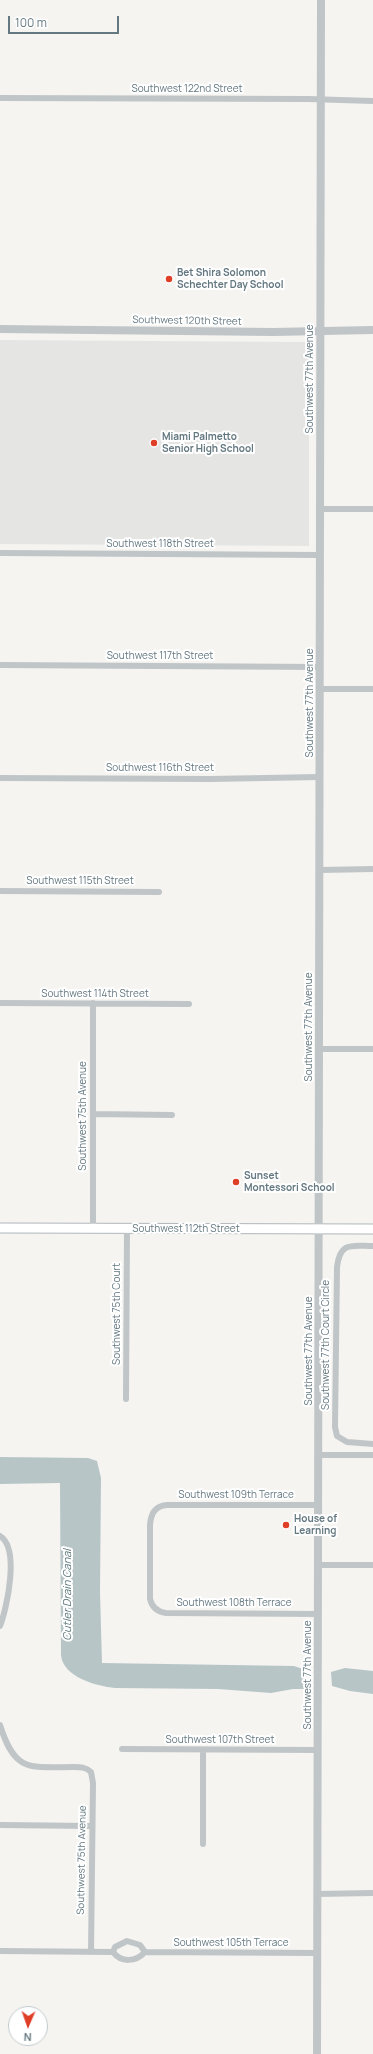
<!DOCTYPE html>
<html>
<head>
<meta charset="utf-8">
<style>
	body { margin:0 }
	#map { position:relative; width:373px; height:2054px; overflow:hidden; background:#f5f4f1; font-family:Manrope,sans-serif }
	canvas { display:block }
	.north { position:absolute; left:8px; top:2006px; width:40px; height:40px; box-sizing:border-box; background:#fff; border:1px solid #c1c9cd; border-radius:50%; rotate:182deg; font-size:11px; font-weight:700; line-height:16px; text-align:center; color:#647881 }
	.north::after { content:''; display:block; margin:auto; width:14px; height:18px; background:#df3e27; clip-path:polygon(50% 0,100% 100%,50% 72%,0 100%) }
	.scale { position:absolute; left:8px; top:16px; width:111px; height:18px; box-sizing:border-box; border:2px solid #647881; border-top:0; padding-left:5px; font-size:12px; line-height:14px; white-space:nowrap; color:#647881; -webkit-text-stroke:3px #fff; paint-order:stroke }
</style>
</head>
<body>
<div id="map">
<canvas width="373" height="2054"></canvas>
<div class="north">N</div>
<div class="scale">100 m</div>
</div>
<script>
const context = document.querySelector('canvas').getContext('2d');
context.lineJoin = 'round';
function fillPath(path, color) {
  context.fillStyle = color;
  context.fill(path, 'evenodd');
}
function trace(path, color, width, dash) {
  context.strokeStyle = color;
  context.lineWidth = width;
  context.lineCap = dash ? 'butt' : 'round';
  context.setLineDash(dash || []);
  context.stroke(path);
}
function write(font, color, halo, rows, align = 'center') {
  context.font = font + ' Manrope,sans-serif';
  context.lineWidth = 4;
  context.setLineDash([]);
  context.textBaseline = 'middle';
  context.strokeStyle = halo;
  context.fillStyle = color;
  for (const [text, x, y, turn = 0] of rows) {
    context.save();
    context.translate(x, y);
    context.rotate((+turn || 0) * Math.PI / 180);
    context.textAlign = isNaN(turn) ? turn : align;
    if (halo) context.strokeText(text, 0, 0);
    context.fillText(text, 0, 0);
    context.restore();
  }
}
fillPath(new Path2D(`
	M0 340 309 342V546L0 544Z`), '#e5e6e4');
fillPath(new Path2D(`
	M0 1457 88 1458 97 1461 101 1478 100 1592 102 1663 294 1666 306 1670 305 1689H293L271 1693 218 1689 115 1688C96 1686 63 1677 61 1655L60 1483 0 1484Z
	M345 1668 373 1671V1694L350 1691 332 1686 331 1672Z`), '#b7c5c7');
const secondary = new Path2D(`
	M0 1228 373 1229`);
trace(secondary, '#b0b7ba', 11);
trace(new Path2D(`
	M0 98 308 99 373 101
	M320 509H373
	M0 553 320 555
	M0 665 320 667
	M320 689H373
	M0 778 210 779 320 777
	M320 870 373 869
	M0 891 159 892
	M0 1003 189 1004
	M319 1049H373
	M93 1114 172 1115
	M93 1229V1003
	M373 1246C352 1246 340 1241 337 1267L335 1427 337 1436 347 1442 373 1444
	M126 1399 127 1229
	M318 1455H373
	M0 1536C20 1548 7 1608 0 1626
	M318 1565H373
	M318 1614 166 1613C158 1612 152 1607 150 1599V1525C151 1513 155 1506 167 1505H318
	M0 1725C15 1773 29 1767 74 1767 80 1767 86 1767 91 1772L93 1783 91 1952
	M122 1749 318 1750
	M0 1825 92 1826
	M203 1844V1750
	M317 1894 373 1893
	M0 1951 113 1952
	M113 1952C121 1963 136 1962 145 1952L317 1953
	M113 1952 115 1947 127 1941 140 1945 145 1952`), '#c0c5c7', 6);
trace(new Path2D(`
	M0 329 273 332 373 330
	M317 2054 321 0`), '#c0c5c7', 8);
trace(secondary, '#fff', 9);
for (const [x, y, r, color] of [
	[169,279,4,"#df3e27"],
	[154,443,4,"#df3e27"],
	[236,1182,4,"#df3e27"],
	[286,1525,4,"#df3e27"]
]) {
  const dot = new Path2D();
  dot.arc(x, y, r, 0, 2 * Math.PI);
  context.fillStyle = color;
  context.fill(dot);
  trace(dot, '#fff', 1.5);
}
write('10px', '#647881', '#fff', [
	["Southwest 122nd Street",187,89],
	["Southwest 120th Street",187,321,1],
	["Southwest 77th Avenue",310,379,-90],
	["Southwest 118th Street",160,544],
	["Southwest 117th Street",160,656],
	["Southwest 77th Avenue",310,703,-90],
	["Southwest 116th Street",160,768],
	["Southwest 115th Street",80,881],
	["Southwest 114th Street",95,994],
	["Southwest 77th Avenue",309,1027,-90],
	["Southwest 75th Avenue",83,1116,-90],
	["Southwest 112th Street",186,1229],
	["Southwest 75th Court",117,1314,-90],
	["Southwest 77th Court Circle",326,1345,-90],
	["Southwest 77th Avenue",309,1351,-90],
	["Southwest 109th Terrace",236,1495],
	["Southwest 108th Terrace",234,1603],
	["Southwest 77th Avenue",308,1675,-90],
	["Southwest 107th Street",220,1740],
	["Southwest 75th Avenue",82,1860,-89],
	["Southwest 105th Terrace",231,1943]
]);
write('bold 10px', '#647881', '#fff', [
	["Bet Shira Solomon",177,273],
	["Schechter Day School",177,285],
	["Miami Palmetto",162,437],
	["Senior High School",162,449],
	["Sunset",244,1176],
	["Montessori School",244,1188],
	["House of",294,1519],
	["Learning",294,1531]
], 'left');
write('italic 11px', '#607a7f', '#fff', [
	["Cutler Drain Canal",68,1595,-90]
]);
</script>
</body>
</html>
